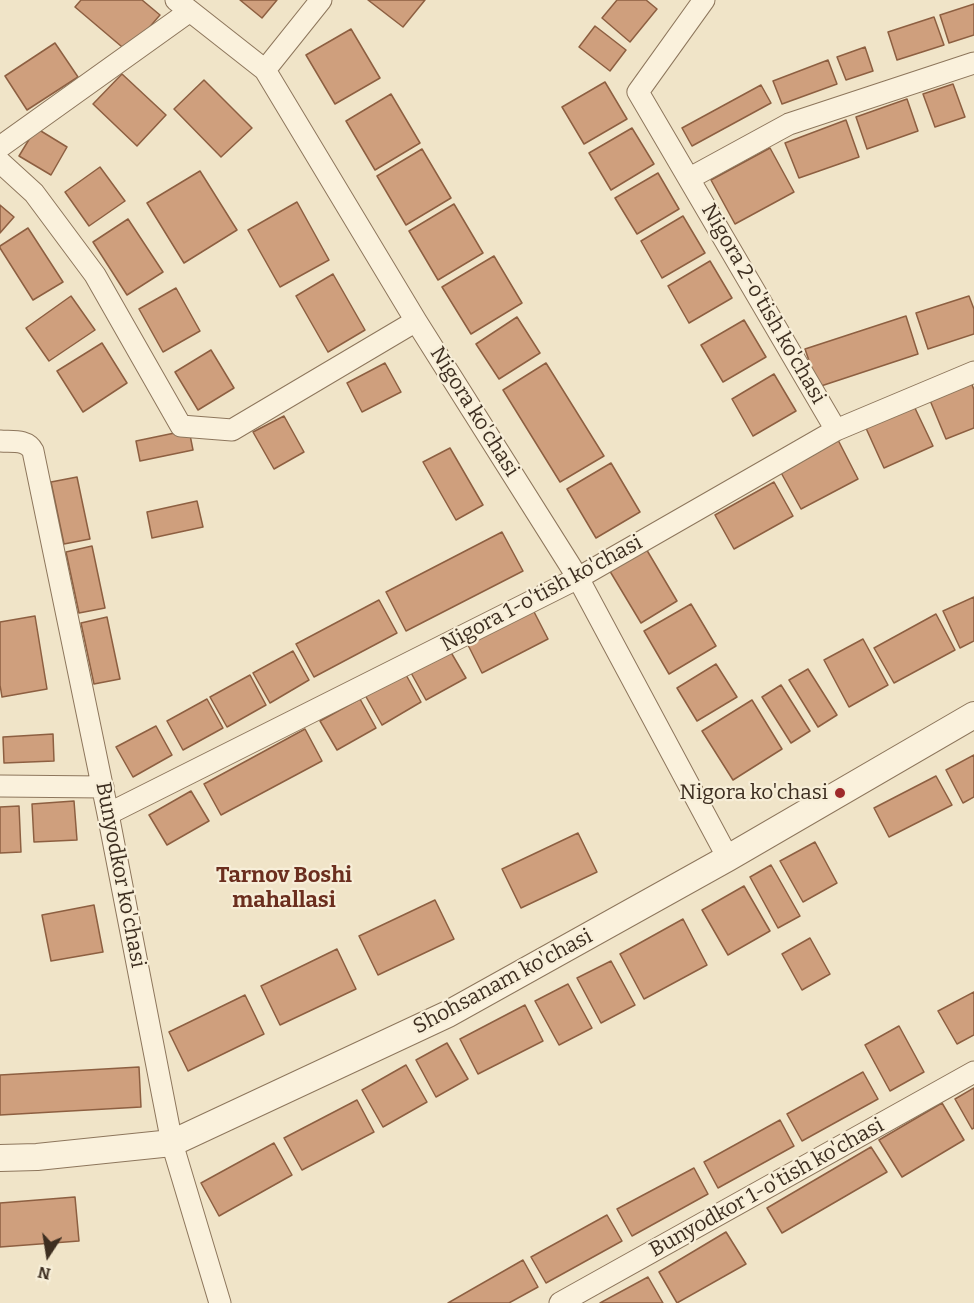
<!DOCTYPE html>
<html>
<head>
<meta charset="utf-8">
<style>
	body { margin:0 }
	#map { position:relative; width:974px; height:1303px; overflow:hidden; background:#f0e4c8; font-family:Bitter,serif }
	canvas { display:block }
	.north { position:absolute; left:18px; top:1225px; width:60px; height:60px; -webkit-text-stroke:4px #f7eed8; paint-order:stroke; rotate:192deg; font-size:16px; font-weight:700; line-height:24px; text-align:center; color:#3d2e20 }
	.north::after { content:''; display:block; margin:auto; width:21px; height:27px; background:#3d2e20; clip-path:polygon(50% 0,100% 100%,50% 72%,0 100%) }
</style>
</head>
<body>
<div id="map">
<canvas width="974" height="1303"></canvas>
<div class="north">N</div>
</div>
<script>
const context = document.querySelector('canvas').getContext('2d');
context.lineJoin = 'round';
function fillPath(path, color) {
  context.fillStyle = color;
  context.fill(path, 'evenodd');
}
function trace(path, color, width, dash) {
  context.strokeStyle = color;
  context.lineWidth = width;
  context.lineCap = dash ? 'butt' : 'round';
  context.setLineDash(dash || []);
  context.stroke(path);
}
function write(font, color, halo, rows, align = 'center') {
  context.font = font + ' Bitter,serif';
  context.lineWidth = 4.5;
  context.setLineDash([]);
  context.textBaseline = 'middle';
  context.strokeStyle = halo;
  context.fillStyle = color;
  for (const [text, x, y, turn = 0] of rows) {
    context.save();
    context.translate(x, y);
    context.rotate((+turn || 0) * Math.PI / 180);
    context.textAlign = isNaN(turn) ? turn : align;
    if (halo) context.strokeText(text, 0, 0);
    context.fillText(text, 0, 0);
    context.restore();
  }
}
const building = new Path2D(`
	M81 0H142L160 15 128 52 75 7Z
	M240 0H277L262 18Z
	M368 0H425L403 27Z
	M617 0H646L657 9 630 42 602 18Z
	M974 4V35L949 43 940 15Z
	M934 17 944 45 897 60 888 32Z
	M595 26 626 50 610 71 579 47Z
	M351 29 380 78 335 104 306 55Z
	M55 43 78 77 27 110 5 76Z
	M865 47 873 71 846 80 837 57Z
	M828 60 837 84 782 104 773 81Z
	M122 74 166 115 137 146 93 104Z
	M204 80 252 128 221 157 174 109Z
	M605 82 627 119 584 144 562 107Z
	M953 84 965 117 935 127 923 94Z
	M761 85 771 103 692 146 682 128Z
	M391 94 420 143 375 170 346 121Z
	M907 99 918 131 867 149 856 117Z
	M846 120 859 157 799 178 785 143Z
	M36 128 67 147 51 175 19 156Z
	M632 128 654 164 611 190 589 153Z
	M770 148 794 192 735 224 711 180Z
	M422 149 451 198 406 225 377 176Z
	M100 167 125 201 89 226 65 192Z
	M200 171 237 230 184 263 147 203Z
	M658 173 679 209 637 234 615 198Z
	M297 202 329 260 280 287 248 230Z
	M454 204 483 253 438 280 409 231Z
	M0 205 14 217 0 233Z
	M683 216 705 253 662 278 641 241Z
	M128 219 163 272 127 295 93 242Z
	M28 228 63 282 33 300 0 248V246Z
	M494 256 522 303 471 334 442 287Z
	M710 261 732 298 689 323 668 286Z
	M333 274 365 330 328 352 296 296Z
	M176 288 200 331 163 352 139 309Z
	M71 296 95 330 49 361 26 328Z
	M969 296 974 309V334L928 349 916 313Z
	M906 316 918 354 818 387 805 349Z
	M517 317 540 353 499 379 476 344Z
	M744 320 766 357 723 382 701 345Z
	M102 343 127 383 83 412 57 371Z
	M211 350 234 388 198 410 175 372Z
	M385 363 401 392 362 412 347 383Z
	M546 363 604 456 560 482 503 390Z
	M774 374 796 411 753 436 732 399Z
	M971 382 974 390V428L946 439 929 398Z
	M913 404 933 446 884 468 865 426Z
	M284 416 304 452 274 469 253 432Z
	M189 430 193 450 140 461 136 441Z
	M837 438 858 479 801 509 779 469Z
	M450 448 483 505 456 520 423 462Z
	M611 463 640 512 596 538 567 489Z
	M77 477 90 539 64 544 51 482Z
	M774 482 793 516 734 549 715 515Z
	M197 501 203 527 152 538 147 512Z
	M502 532 523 571 406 631 386 592Z
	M92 546 105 608 79 613 66 552Z
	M645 547 677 601 641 623 608 568Z
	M974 597V641L960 648 943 611Z
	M379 600 397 633 314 677 296 644Z
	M530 604 548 639 482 673 464 637Z
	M691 604 716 646 669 674 644 631Z
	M936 614 955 650 894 683 874 648Z
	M35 616 47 689 2 697 0 685V622Z
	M107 617 120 679 94 684 81 623Z
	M863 639 888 685 849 707 824 660Z
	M449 649 466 678 426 700 410 671Z
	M293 651 309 680 270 703 253 673Z
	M716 664 737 697 697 721 677 688Z
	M808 669 837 715 818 727 789 680Z
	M405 673 421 702 382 725 365 695Z
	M250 675 266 705 227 727 210 697Z
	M781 685 810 731 791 743 762 697Z
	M207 699 223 728 183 750 167 721Z
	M360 699 376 728 337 750 320 721Z
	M752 700 782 749 733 780 702 731Z
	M156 726 172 755 133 777 116 747Z
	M305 729 322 761 221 815 204 784Z
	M53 734 54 761 4 763 3 737Z
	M974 755V797L963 803 946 770Z
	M936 776 952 805 889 837 874 808Z
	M191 791 209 821 167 845 149 815Z
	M74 801 77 840 34 842 32 804Z
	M19 806 21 852 0 853V807Z
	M578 833 597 872 521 908 502 869Z
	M815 842 837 883 803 902 780 861Z
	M771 865 800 916 778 928 750 877Z
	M744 886 770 931 728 955 702 910Z
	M435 900 454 939 378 975 359 936Z
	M94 905 103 952 51 961 42 915Z
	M683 919 707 965 644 999 620 954Z
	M810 938 830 974 802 990 782 954Z
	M337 949 356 989 280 1025 261 986Z
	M611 961 635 1005 601 1023 577 978Z
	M568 984 592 1028 559 1045 535 1001Z
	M974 992V1035L957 1044 938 1011Z
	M245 995 264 1034 188 1071 169 1032Z
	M525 1005 543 1041 478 1074 460 1039Z
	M899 1026 924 1072 890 1091 865 1045Z
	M447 1043 468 1079 436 1097 416 1060Z
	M406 1065 427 1102 383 1127 362 1090Z
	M139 1067 141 1107 0 1115V1075Z
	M863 1072 878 1099 802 1141 787 1114Z
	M974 1088V1128L972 1129 955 1099Z
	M357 1100 374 1132 302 1170 284 1138Z
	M942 1103 964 1140 902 1177 879 1140Z
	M780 1120 794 1146 718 1188 704 1162Z
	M274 1143 292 1175 219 1216 201 1183Z
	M871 1147 887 1172 782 1233 767 1208Z
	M694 1168 708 1194 632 1236 617 1209Z
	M75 1197 79 1241 0 1247V1203Z
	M607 1215 622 1241 546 1283 531 1257Z
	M726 1232 746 1264 677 1303 659 1272Z
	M523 1260 538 1287 509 1303H448Z
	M648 1277 663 1303H600Z`);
fillPath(building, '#cf9f7d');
trace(building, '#8d5f41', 1.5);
const minor = new Path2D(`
	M176 0 265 70 416 321 578 578 728 858
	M704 0 638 92 836 430
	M265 70 321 0
	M0 147 190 11
	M0 162 34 193 95 275 181 426 232 430 416 321
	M690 178 789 124 974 63
	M0 441C12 442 27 439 33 451L108 814 172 1143 220 1303
	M0 786 103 787
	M108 814 578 578 836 430 974 372
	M560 1303 974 1072`);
const tertiary = new Path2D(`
	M0 1158 37 1157 172 1143 448 1014 728 858 974 715`);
trace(minor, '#8d765c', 23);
trace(tertiary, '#8d765c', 28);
trace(minor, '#faf1dc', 21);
trace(tertiary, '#faf1dc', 26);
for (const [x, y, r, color] of [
	[840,793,6,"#9e2a2b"]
]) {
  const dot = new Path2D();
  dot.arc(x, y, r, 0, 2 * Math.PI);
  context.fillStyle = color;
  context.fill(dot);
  trace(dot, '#f7eed8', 2);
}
write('21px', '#3d2e20', '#f7eed8', [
	["Nigora 2-o'tish ko'chasi",763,304,60],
	["Nigora ko'chasi",474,412,58],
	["Nigora 1-o'tish ko'chasi",542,594,-28],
	["Bunyodkor ko'chasi",120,875,79],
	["Shohsanam ko'chasi",503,982,-28],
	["Bunyodkor 1-o'tish ko'chasi",767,1188,-29]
]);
write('21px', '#3d2e20', '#f7eed8', [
	["Nigora ko'chasi",828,793]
], 'right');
write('bold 22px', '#6b2e1e', '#f7eed8', [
	["Tarnov Boshi",284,876],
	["mahallasi",284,901]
]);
</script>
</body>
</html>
